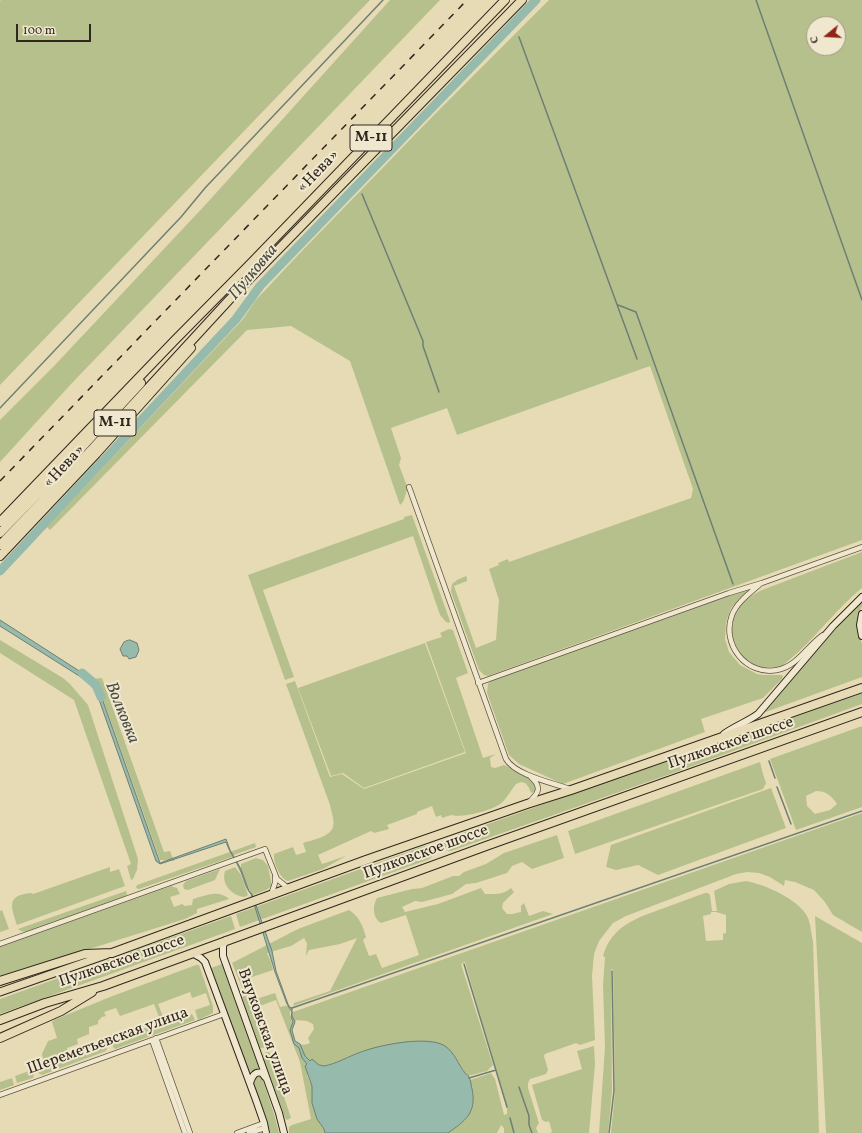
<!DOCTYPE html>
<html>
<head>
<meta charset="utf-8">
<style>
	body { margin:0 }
	#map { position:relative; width:862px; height:1133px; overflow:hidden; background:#e6dbb5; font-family:Vollkorn,serif }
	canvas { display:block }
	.north { position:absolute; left:806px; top:16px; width:40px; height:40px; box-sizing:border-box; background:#efe8cf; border:1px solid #a39a88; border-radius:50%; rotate:252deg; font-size:11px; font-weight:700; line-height:16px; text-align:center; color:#32261e }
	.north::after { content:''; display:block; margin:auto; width:14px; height:18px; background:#8f2418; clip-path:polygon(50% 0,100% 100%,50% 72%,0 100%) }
	.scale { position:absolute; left:16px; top:24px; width:75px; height:18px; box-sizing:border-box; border:2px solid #32261e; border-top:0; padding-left:5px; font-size:12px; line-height:14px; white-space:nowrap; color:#32261e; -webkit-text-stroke:3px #efe8cf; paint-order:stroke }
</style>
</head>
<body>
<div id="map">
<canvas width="862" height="1133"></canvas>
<div class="north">С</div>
<div class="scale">100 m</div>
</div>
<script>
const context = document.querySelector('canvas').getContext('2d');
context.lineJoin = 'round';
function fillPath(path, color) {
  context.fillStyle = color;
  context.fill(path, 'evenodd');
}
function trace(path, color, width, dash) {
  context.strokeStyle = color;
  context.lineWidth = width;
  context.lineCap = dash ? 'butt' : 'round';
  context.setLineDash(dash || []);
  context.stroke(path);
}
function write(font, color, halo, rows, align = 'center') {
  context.font = font + ' Vollkorn,serif';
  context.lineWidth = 4;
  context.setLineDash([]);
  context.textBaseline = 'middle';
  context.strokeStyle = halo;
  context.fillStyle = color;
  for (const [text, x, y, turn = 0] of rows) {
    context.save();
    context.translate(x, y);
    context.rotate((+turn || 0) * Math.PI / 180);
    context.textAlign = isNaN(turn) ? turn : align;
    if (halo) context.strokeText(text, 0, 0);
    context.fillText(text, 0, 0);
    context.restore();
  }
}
fillPath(new Path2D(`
	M1 0H370L0 385V1Z
	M390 0H440L72 383 0 462V420L54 366 207 203Z
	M549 0H862V540L488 676 484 675 479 670 451 592 452 584 457 580 466 576 467 578V581L454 586 476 648 496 640 499 600 489 569 499 565 498 563 508 559 509 562 691 498 693 489 650 366 457 435 447 408 391 428 401 458 399 465 408 489C404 494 406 501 400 505L350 361 291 326 247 330 50 530 47 527 243 319 255 301 299 254 433 116ZM814 24H838V48H814Z
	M412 515 450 621 449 623 446 622 440 615 413 536 399 541 263 590 294 677 285 680 248 575 404 519V517Z
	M862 552V588C835 610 815 639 788 661 786 662 783 666 781 666 779 667 774 667 772 667 769 667 766 668 763 668 737 666 724 631 736 611 742 601 752 595 762 590Z
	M749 588 750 590 740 598 731 608 726 622 725 639 729 652 740 665 757 674 764 675H782L783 677 782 679 763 698 701 719 705 732 563 784 519 764 509 755 487 693 488 684 490 681Z
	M862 601V606L858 617V629L862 644V677L763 713 826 639Z
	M449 629 453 630 468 673 456 678 483 758 496 754 490 758 491 767 495 768 504 765C510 768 534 778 536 784 537 786 536 789 536 791L531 793C528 785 525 779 516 784 511 790 506 800 500 804 491 811 462 818 451 815L442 818 441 815 436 817 432 806 417 812V814L387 825 389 829 374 833 371 831 318 855 322 864 346 856 323 869 288 881C280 879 273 862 274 854L293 847 296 855 306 852 303 843C312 840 330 837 333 827 335 821 331 811 330 805L286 684 295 681 330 777 342 774 364 789 466 753 426 642 442 637 440 633Z
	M0 640 63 678 70 684 88 705 138 859 137 870 133 879 131 880 127 866 131 864 74 700 0 653Z
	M425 643 465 752 364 788 343 773 331 776 298 688Z
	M102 678 164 852 170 851 174 861 160 860 98 685 92 679Z
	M862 693V704L676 772 451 851H448L444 847 443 844 446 839 670 759Z
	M862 726V807L796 830 770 759ZM816 791C826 791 831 795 837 804L830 810 815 814 807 806 806 796Z
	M760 762 763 774 766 783 763 789 575 854 568 831Z
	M771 788 786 828 658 875 638 865 616 870 606 867 611 845Z
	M862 813V932L833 915 825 902 814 890 795 882 785 880 784 886 770 877 759 873 747 872 736 874 626 916 613 923 599 941 594 954 592 976 595 1040 580 1045 576 1043 545 1054 544 1056 548 1070 546 1074 530 1079 528 1083V1088L539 1123 536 1128 538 1133H504V1128L501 1125 497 1133H448C472 1117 477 1109 470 1080L491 1073 495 1079 504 1115 507 1114V1109L465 962H464L461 964 493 1065 487 1071 468 1076 465 1073 454 1055 445 1047 418 1041 363 1051 329 1065 324 1066 319 1065 307 1075 312 1086 320 1124 324 1129 325 1133H289V1127L292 1125 311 1119 300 1062 276 1000 254 1008 267 1047 261 1048H258L242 997 247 995 250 1001 275 993 280 1007 290 1005V1016L293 1025 291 1030 294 1042C300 1045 304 1046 310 1043L308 1038 314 1029 313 1024 307 1021 297 1020 294 1022 292 1016 293 1012Z
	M557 835 564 858 532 869 522 862 512 866 507 873 476 883 466 884 452 894 422 902 415 901 402 907 405 912 438 904 481 888 485 894C496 894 503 895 511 888L514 892 503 903 502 908 507 914H512L521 912V906L524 903 529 916 543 911 553 914 293 1006 294 1003 330 991 357 938 340 944 309 950 306 956 307 943 304 938 291 946 267 953 271 962 273 970 243 980 245 991H244L243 990 232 963 298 929 349 910C359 916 363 926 366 937L363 940 369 956 376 954 382 968 419 955 406 915 381 923C373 919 372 906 377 898L412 889 422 888 453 876H459L464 872 486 864 504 853Z
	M255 843 256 847 234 855 232 857 139 889 136 888 137 885Z
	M424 846H429L432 856 430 859 240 927 236 914Z
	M256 858 263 860 268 866 272 886 266 890 253 895 251 892H250L241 869V864Z
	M110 867V872L119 869 125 886 17 925C11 907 6 895 31 893L33 894Z
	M235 867 241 875 248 895 244 897C231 895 221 884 225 871Z
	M220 869 215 880 188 890 184 889 183 885 186 881Z
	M746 881C764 884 798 899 807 916 811 924 811 933 813 941L819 1133H611L615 1092 613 969 611 970 612 1091 608 1133H599L605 1047 603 985 605 957 603 956C612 925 637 918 664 908 678 903 691 898 705 893H708L710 895 712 911H717L714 891 729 884ZM711 912H716L726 915V933L723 934V940L706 941 703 916 711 914Z
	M171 886 177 888 180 894 170 897 174 907 182 904 185 906 192 905 193 899C205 896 218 889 229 899L197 909V913L185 919 0 977V947Z
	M126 891 127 894 126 896 26 932 21 931 18 929Z
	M2 910 9 929 0 932V911Z
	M231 916 235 929 0 1014V999Z
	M815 916 862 943V1133H826Z
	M222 964 259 1068 249 1072 211 968Z
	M196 965H199L213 1006V1013L198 1020 195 1010 210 1005 206 993 192 998 190 992 158 1004 166 1024 192 1014 195 1020 115 1049 113 1047 112 1044 114 1040 126 1036 125 1031 134 1028 136 1032 161 1022 154 1004 120 1016 116 1008 104 1012 106 1016 102 1017 98 1021V1024L89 1027V1034L77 1039 78 1044 67 1048V1051L43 1059 42 1054 48 1041 57 1038 52 1022 54 1020 110 997Z
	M105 1044 108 1046 106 1051 42 1075 38 1073 39 1068Z
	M594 1046 595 1064 589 1133H550L552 1132 549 1121 546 1122 542 1120 532 1085 582 1069 577 1051Z
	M269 1051 291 1118 287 1120 285 1118 262 1056 266 1052Z
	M32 1070 34 1075 33 1078 17 1083 15 1076Z
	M256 1076 260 1077 263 1081 274 1114 279 1133H268L264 1114 252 1082Z
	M12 1078 14 1085 0 1090V1082Z`), '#b6c08d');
const water = new Path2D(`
	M0 620 87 676 98 687 160 863 226 839 230 850 241 869 249 891 252 894 272 951 276 971 289 1007 292 1008V1016L295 1022 292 1030 295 1041 300 1044 305 1056 310 1061 312 1059 319 1065 324 1066C336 1064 349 1056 361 1052 379 1045 428 1035 445 1046 455 1053 458 1064 465 1073 467 1076 467 1073 469 1077 471 1080 471 1086 472 1089 477 1113 465 1121 448 1133H325L324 1129 317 1119 312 1103V1086L305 1066 307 1064 302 1058 299 1048 294 1044 290 1030 293 1022 291 1017 292 1012 287 1004 275 972 251 894C245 888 244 878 240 870 236 860 229 852 226 842L160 864 156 861 96 691 84 679 0 626Z
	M130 640 137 643 139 650 136 657 129 659 127 656H123L120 649 124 642Z`);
fillPath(water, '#96bbac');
trace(water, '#6e7f73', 1);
trace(new Path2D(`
	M756 0 862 300
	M519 37 637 359
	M362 194 423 341V346L439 392
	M618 305 636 312 733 584
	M0 408 181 217 205 188 383 0
	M769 761 775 778
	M777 787 791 824
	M464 964 507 1107
	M292 1008 862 811
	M469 1078 496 1070
	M519 1087 529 1116V1125L532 1133
	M510 1118 514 1133
	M609 1133 614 1091 612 971`), '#6e7f73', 1.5);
trace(new Path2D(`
	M0 571 236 319 260 286 536 0
	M82 673 96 685 101 697`), '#96bbac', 9);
const street = new Path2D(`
	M409 487 506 759C515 775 553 783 570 789
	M760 584C750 593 737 602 732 615 721 644 746 676 777 670 798 666 807 646 823 635
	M478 683 729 593 762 583 862 547
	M529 802C539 793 542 787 531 777
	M271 895 275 883V877
	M0 944 265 849 277 879 288 888
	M156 1038 190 1133
	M152 1040 185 1133
	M0 1095 224 1014
	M237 1133 264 1123
	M249 1133 265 1128`);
const secondary = new Path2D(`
	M862 614 860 625 862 636
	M724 734C735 726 747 722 758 714L833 626 862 597
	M226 940 223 946V956L279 1113 284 1133
	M192 953 201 958 205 962 256 1100 264 1123 266 1133
	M250 1083C252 1076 255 1071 262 1073L265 1077`);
const primary = new Path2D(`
	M0 992 106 955`);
const highway = new Path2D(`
	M0 522 174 341 252 262 505 0
	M0 533 63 468 141 383
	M0 545 92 449 229 300 522 0
	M0 556 96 454 191 348
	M0 981 85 954 112 953 366 860 527 804 571 790 862 688
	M0 1020 45 1003 103 986 486 846 862 712
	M0 1038 61 1011 92 992`);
trace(street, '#5f5344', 6);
trace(secondary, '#32261e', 8);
trace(primary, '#32261e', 9);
trace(highway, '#32261e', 10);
trace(street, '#efe8cf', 4.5);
trace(secondary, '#efe8cf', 6);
trace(primary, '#e6dbb5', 7);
trace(highway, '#e6dbb5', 8);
trace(new Path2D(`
	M0 481 467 0`), '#32261e', 1.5, [7, 7]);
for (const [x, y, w] of [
	[371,138,42],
	[115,423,42]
]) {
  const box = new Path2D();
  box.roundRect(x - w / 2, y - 13, w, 26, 3);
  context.fillStyle = '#efe8cf';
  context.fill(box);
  trace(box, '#32261e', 1);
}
write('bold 15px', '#32261e', null, [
	["М-11",371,138],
	["М-11",115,423]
]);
write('16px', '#32261e', '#efe8cf', [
	["«Нева»",319,172,-46],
	["«Нева»",65,467,-47],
	["Пулковское шоссе",731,744,-19],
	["Пулковское шоссе",426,853,-20],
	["Пулковское шоссе",122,962,-19],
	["Внуковская улица",264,1032,70],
	["Шереметьевская улица",108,1042,-20]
]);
write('italic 17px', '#4b4b42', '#efe8cf', [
	["Пулковка",254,273,-50],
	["Волковка",121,713,68]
]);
</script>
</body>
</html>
